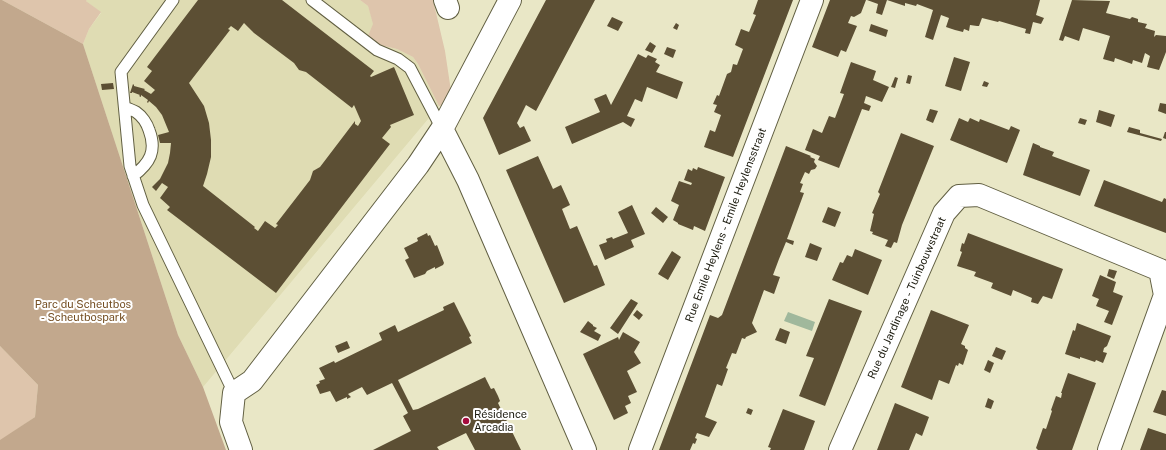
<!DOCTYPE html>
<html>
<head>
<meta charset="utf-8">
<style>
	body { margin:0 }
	canvas { display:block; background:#e9e7c6 }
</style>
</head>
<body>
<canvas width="1166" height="450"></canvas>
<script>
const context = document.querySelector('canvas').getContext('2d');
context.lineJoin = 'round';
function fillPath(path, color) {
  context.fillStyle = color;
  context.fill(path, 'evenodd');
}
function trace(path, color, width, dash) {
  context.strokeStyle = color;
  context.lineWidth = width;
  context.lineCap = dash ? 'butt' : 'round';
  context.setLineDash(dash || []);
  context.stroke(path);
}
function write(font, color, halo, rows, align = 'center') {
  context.font = font + ' "Public Sans",sans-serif';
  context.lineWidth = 4;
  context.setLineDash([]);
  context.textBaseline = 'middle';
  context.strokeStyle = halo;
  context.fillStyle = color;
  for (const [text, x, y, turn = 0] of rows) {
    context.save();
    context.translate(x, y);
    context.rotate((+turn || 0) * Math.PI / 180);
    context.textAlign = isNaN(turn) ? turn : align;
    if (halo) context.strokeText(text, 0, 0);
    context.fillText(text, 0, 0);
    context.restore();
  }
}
fillPath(new Path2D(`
	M87 0H360L368 6 380 45 397 49 413 57 418 64 439 106 203 387 178 335 83 44 89 29 101 13 86 1Z`), '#dfdcb3');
fillPath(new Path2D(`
	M2 0H87L86 1 101 12 89 29 83 44Z
	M360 0H433L445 51 451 91 442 105 439 106 418 64 413 57 397 49 380 45 368 36 373 24 368 6Z
	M0 346 38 385 35 417 0 441Z`), '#dec5ac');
fillPath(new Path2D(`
	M0 0H2L83 44 178 335 203 387 226 450H0V440L35 417 38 385 0 346Z`), '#c2a88d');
fillPath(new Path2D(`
	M788 312 815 322 812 331 784 321Z`), '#a0b89c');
fillPath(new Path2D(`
	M198 0H282L374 71 370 76 371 77 394 67 414 115 390 125 391 127 382 138 390 144 276 293 167 210 170 207 160 198 168 187 162 183 156 191 152 187 160 179 168 163 170 153 171 143H160L158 135 169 132 162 115 156 107 149 101 148 103 147 102 148 100 141 95V97L139 96 140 95 132 92V93H130L133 84 134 85V86L145 89 144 90 151 94 155 90 144 81 152 71 147 67ZM244 23 254 33 294 63 299 70 306 72 352 108 354 105 361 121 358 126 355 124V121L320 167 313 171 310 180 276 224 278 225 275 228 265 221 258 231 254 228 255 227 203 186 207 174 211 157V140L209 123 204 106 189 83 230 30 228 29 231 26 238 31Z
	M546 0H595L536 111 526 105 517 123 520 128 524 126 531 141 499 155 483 118Z
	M758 0H793L733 157 704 147 710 130 715 132 721 115 714 112 717 105 713 104 717 95 719 96 727 74 731 72 733 64 737 65 743 49 735 45 741 29 749 32 756 15 753 14Z
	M830 0H866L861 13 854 17 851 16 848 23 857 26 846 52 841 50 838 57 812 47Z
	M867 0H1040L1036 15 1044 18 1041 24 1033 22 1030 34 1025 33 1026 29 999 21 998 22 982 18 979 26H977L970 25 969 31 964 29 963 32 955 30 946 27 949 18 941 15 933 40 925 37 933 10 917 4 916 6 905 3V6L887 0 882 15 876 13 878 4Z
	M1072 0 1110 1 1106 13 1130 19 1132 17 1138 19V22L1147 24 1145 28 1155 31 1154 37 1156 35 1166 36V52L1159 70 1147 67 1150 56 1145 53 1142 63 1133 60 1132 64 1115 58 1114 62 1103 59 1110 36 1083 28 1079 41 1065 36 1063 41 1059 40Z
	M612 17 623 22 618 31 607 26Z
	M676 23 679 25 677 30 673 28Z
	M871 24 888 30 886 37 869 31Z
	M650 42 656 46 652 53 645 50Z
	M667 47 676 50 673 58 664 54Z
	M638 54 646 58 648 55 657 59 655 62 660 65 656 72 683 82 677 99 647 87 642 102 635 99 627 116 635 119 631 127 623 122 572 144 565 127 600 112 594 99 606 94 611 105Z
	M954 57 970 62 961 91 945 86Z
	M851 62 876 71 873 80 889 87 882 102 866 96 864 103 871 106 869 111 862 109 839 168 818 160 820 156 805 150 813 129 822 133 829 116 835 118 844 94 840 93Z
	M908 75 912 76 910 84 906 83Z
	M895 77 898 78 895 88 891 87Z
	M984 81 989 83 987 87 982 86Z
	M113 83 114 89 102 90 101 84Z
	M1160 103 1166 104V114L1158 111Z
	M930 109 938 111 933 123 926 120Z
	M1099 110 1115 115 1111 127 1096 122Z
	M959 118 968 122 970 118 979 122 980 119 1009 130 1011 126 1020 130 1007 163 950 140Z
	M1080 118 1087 120 1085 125 1078 123Z
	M1129 127 1140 130V133L1162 139 1161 141 1127 132Z
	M1165 132H1166V139L1163 138Z
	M901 133 934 146 902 225 897 243 894 242 891 248 885 246 888 240 872 234 873 232 870 231 874 214 872 213 880 194 878 192Z
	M1033 143 1040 146V147L1054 152 1052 156 1090 170 1080 196 1023 175Z
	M786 146 811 156 810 157 815 159 814 162 817 166 815 169 811 170 809 174 805 172 800 183 803 184 800 192 804 193 787 239 794 241 793 245 786 242 779 259 773 275 780 277 774 294 764 290 752 323 757 332 746 337 745 339 742 338 736 354 732 353 726 368 728 369 722 386 717 384 705 417 717 422 709 437 697 433 695 438 697 439 695 444 693 443 690 450H659L710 315 718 318 722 315Z
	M538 156 553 189 561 185 570 205 562 209 570 229 577 226 594 266 597 265 605 285 564 303 506 170Z
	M698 167 725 177 705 231 694 226 693 230 678 224V223L673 220 679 205 671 201 679 181 691 185 692 183 684 180 688 169 692 171 693 168 697 170Z
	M1104 180 1162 202 1164 198 1166 199V233L1094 206Z
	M632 205 645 234 631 240 634 247 605 260 599 245 607 242 606 239 612 237 613 239 628 233 618 212Z
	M656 207 668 217 663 223 651 213Z
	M828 207 841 212 835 227 822 222Z
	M427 233 428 236 430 235 435 246 437 245 444 263 443 265 435 269V267L427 271 425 274 414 278 405 260 409 258 404 248 418 241 417 238Z
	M968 233 1063 269 1052 299 1043 296 1038 304 1031 302 1032 298 1013 290 1011 296 991 288 993 283 974 276 976 272 957 266 962 252 960 251 962 243 964 244Z
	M810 243 822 248 817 261 805 257Z
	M855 249 882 260 868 295 832 280 840 262 843 263 847 255 852 257Z
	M672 251 681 257 668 280 658 274Z
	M1109 269 1117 271 1114 279 1107 276Z
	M1100 275 1116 282 1113 292 1123 296 1112 325 1104 322 1109 311 1096 306 1099 299 1092 296Z
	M631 299 638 303 618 334 610 328Z
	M829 299 862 311 825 406 799 396 814 358 806 356Z
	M454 302 471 336 469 337 472 343 398 380 413 410 418 409 485 377 491 389 494 388 498 396 500 401 498 403 521 450H475L466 433 437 447 439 450H373L411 431 403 416 408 413 392 383 367 395 362 387 348 394 351 397 347 399V397L336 402 330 391 320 394 316 385 320 383 319 381 325 379 319 368 334 361 335 363 382 340 379 333 395 325 398 332 444 310 443 307Z
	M637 310 643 315 639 320 633 315Z
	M931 310 969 325 961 344 965 346V348L968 350 963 365 959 363 958 366 956 365 949 384 939 380 932 400 901 387Z
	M588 321 593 325V326L597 328 594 331 601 335 598 341 580 332Z
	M1077 323 1111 336 1107 346 1104 348 1103 352 1107 353 1103 363 1096 360 1095 362 1080 357V359L1065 354 1073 330 1075 331Z
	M780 328 790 332 786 344 775 340Z
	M623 332 640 342 634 352 641 363 627 371 637 392 628 396 631 403 625 406 628 413 614 420 583 354 618 337 619 340Z
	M347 341 350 348 338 353 335 346Z
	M996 347 1006 351 1002 360 992 356Z
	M988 360 994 363 990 373 984 370Z
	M1068 373 1096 383 1072 450H1038L1036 448 1043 428 1046 429 1052 411 1051 410 1056 396 1061 398 1062 393H1061Z
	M1162 390 1166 391V416L1153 412Z
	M988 398 994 401 991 409 985 407Z
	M895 403 929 417 922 436 916 433 909 450H877Z
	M748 408 753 410 751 415 746 413Z
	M783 409 815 421 804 450H770L771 448 768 447Z
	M1148 428 1166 434V450H1140Z`), '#5c4f34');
const service = new Path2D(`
	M173 0 121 72 130 166 143 205 234 393
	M312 0 377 50 398 59 410 68 442 129
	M125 107C128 109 133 110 136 112 142 116 147 124 149 130 157 151 150 163 133 176`);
const minor = new Path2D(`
	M445 0 448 8
	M442 129 468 180 585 450
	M241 450 231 422 234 393 252 381 418 165 442 129 510 0
	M640 450 812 0
	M840 450 944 213 959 196 979 195 1160 270 1165 295H1166
	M1109 450 1165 295`);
trace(service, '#615f42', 13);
trace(minor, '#615f42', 24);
trace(service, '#fff', 11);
trace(minor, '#fff', 22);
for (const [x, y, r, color] of [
	[466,421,4,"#a50b3d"]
]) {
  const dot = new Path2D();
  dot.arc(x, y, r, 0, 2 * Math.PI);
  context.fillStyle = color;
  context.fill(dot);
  trace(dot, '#fff', 1.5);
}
write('11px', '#1c1b0f', '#fff', [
	["Rue Emile Heylens - Emile Heylensstraat",726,225,-69],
	["Rue du Jardinage - Tuinbouwstraat",907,298,-66]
]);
write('11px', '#754f23', '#fff', [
	["Parc du Scheutbos",83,305],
	["- Scheutbospark",83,318]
]);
write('11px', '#1c1b0f', '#fff', [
	["Résidence",474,415],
	["Arcadia",474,428]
], 'left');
</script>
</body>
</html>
